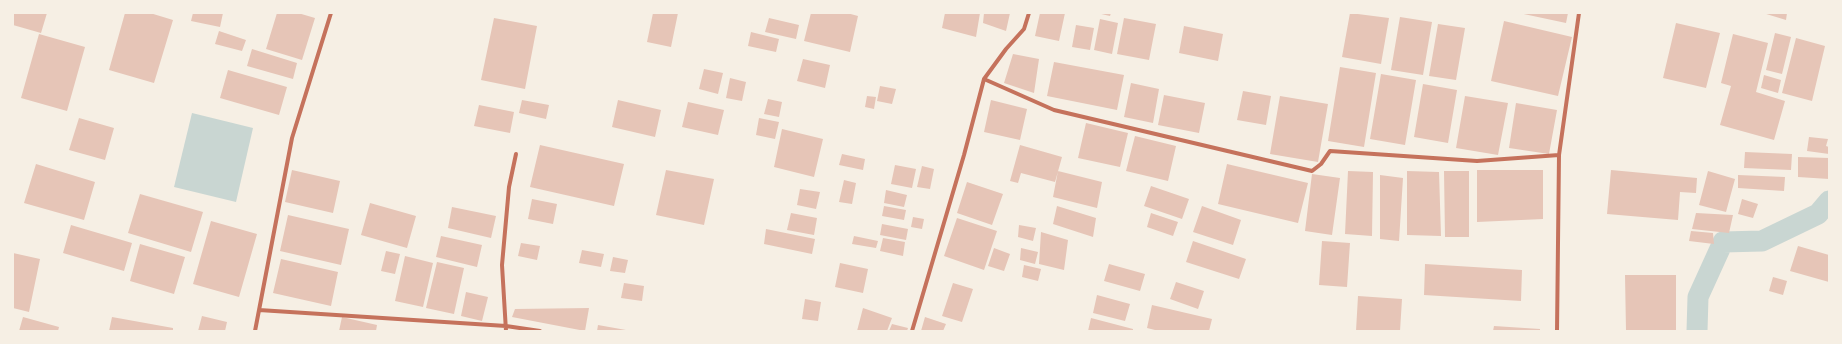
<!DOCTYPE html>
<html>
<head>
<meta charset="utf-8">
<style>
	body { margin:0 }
	#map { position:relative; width:1842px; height:344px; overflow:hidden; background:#f6efe4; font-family:"Times New Roman",serif }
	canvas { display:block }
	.frame { position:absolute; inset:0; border:14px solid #f6efe4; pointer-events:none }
</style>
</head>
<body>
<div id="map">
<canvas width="1842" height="344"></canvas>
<div class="frame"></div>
</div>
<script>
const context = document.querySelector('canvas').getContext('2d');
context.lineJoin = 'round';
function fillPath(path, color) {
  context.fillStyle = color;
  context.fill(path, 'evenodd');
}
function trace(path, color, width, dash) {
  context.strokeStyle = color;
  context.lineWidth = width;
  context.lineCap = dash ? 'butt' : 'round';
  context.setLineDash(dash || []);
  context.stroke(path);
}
fillPath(new Path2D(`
	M192 113 253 128 236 202 174 187Z`), '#c9d6d2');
trace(new Path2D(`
	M1697 331 1698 297 1723 242 1762 241 1818 214 1829 201`), '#c9d6d2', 21);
fillPath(new Path2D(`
	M13 13H47L41 33 13 25Z
	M125 13H150L173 20 154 83 109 70Z
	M193 13H223L220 27 191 21Z
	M277 13H298L315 18 302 60 266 49Z
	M653 13H678L671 47 647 42Z
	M811 13H847L858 16 850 52 804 41Z
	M945 13H980L976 37 942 28Z
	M984 13H1010L1006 31 983 23Z
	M1040 13H1065L1059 41 1035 36Z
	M1097 13H1111L1110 16Z
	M1350 13 1389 18 1381 64 1342 57Z
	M1519 13H1568L1566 23Z
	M1763 13H1787L1786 20Z
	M1400 17 1432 22 1423 75 1391 70Z
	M494 18 537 26 525 89 481 80Z
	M769 18 799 25 796 39 765 32Z
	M1124 18 1156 24 1149 60 1117 54Z
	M1100 19 1118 23 1112 54 1094 50Z
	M1504 21 1572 37 1558 96 1491 81Z
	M1676 23 1720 33 1706 88 1663 78Z
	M1438 24 1465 28 1456 80 1429 76Z
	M1076 25 1094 28 1090 50 1072 47Z
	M1184 26 1223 34 1218 61 1179 53Z
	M219 31 246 40 242 51 215 44Z
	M751 32 779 39 776 52 748 46Z
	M1775 33 1791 37 1782 74 1766 70Z
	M39 34 85 47 67 111 21 98Z
	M1733 34 1768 43 1756 92 1785 101 1774 140 1720 125 1731 86 1721 83Z
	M1796 38 1825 46 1812 101 1782 93Z
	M252 49 297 63 293 79 247 66Z
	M1013 54 1039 59 1034 93 1004 83Z
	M803 59 830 65 825 88 797 81Z
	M1054 62 1124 75 1117 110 1047 96Z
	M1340 67 1376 73 1364 147 1328 141Z
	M704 69 723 73 718 94 699 89Z
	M228 70 287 87 279 115 220 98Z
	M1381 74 1416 80 1405 145 1370 139Z
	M1764 75 1781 80 1778 93 1761 88Z
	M730 78 746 82 742 101 726 98Z
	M1131 83 1159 89 1153 123 1124 117Z
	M1423 84 1457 90 1448 143 1414 137Z
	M880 86 896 89 892 104 877 101Z
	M1243 91 1271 96 1266 125 1237 120Z
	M1164 95 1205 103 1199 133 1158 125Z
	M867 96 876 97 874 109 865 107Z
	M1280 96 1328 104 1318 162 1270 154Z
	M1465 96 1508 103 1498 155 1456 148Z
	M768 99 782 102 779 117 764 114Z
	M522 100 549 105 546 119 519 113Z
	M618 100 661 110 655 137 612 127Z
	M991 100 1027 109 1020 140 984 132Z
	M688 102 724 110 718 135 682 127Z
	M1516 103 1557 110 1549 154 1509 148Z
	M479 105 514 112 510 133 474 126Z
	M79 118 114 128 105 160 69 150Z
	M759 118 779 122 775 139 756 135Z
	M1086 123 1128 133 1120 167 1078 158Z
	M782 129 823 139 814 177 774 167Z
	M1135 136 1176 146 1168 181 1126 171Z
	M1809 137 1828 139 1826 146 1829 147V154L1807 151Z
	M540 145 624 164 614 206 530 187Z
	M1020 145 1062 157 1055 182 1021 173 1018 183 1010 181Z
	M1745 152 1792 154 1791 170 1744 168Z
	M842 154 865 159 863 170 839 165Z
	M1798 157 1829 158V179L1798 177Z
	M36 164 95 182 84 220 24 203Z
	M1227 164 1308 183 1298 223 1218 204Z
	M895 165 916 169 912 188 891 184Z
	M922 166 934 169 930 189 917 187Z
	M292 170 340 181 333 213 285 202Z
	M666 170 714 179 704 225 656 215Z
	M1477 170H1543V219L1477 222Z
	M1611 170 1697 178 1696 193 1680 192 1678 220 1607 214Z
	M1058 171 1102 182 1097 208 1053 197Z
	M1348 171 1373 172 1372 236 1345 234Z
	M1407 171 1439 172 1441 236 1407 235Z
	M1444 171H1469V237H1445Z
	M1708 171 1735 179 1726 212 1699 205Z
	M1312 174 1340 178 1332 235 1305 231Z
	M1380 175 1403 178 1399 241 1380 239Z
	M1738 175 1785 177 1784 191 1738 188Z
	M844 180 856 183 852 204 839 202Z
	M967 182 1003 194 992 225 957 213Z
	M1151 186 1189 199 1182 219 1144 206Z
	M800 189 820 192 816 209 797 205Z
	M886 190 907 195 904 207 884 203Z
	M140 194 203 212 191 252 128 233Z
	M532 199 557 204 553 224 528 219Z
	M1742 199 1758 204 1753 218 1738 214Z
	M370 203 416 216 407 248 361 235Z
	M884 206 906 210 904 220 882 216Z
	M1057 206 1096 218 1093 237 1053 224Z
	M1202 206 1241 220 1233 245 1193 232Z
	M452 207 496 216 491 238 448 228Z
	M791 213 817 218 814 235 787 230Z
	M1151 213 1178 222 1173 236 1147 227Z
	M1696 213 1733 215 1729 233 1692 229Z
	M288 215 349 229 341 265 280 251Z
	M913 217 924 219 922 229 911 227Z
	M957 218 997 231 984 270 944 256Z
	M211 221 257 234 239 297 193 284Z
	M882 224 908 229 906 240 880 235Z
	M71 225 132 243 124 271 63 253Z
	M1019 225 1036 228 1033 241 1018 237Z
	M766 229 815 239 812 254 764 244Z
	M1691 231 1713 233 1714 244 1689 241Z
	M1041 232 1068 240 1064 270 1039 264Z
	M441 236 482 245 477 267 436 257Z
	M854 236 878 241 876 248 852 244Z
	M883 238 905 242 903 256 880 251Z
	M1193 241 1246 259 1239 279 1186 262Z
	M1322 241 1350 243 1347 287 1319 285Z
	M521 243 540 246 537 260 518 256Z
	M140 244 185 257 174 294 130 281Z
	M1798 246 1829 255V282L1790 271Z
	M994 248 1010 254 1004 271 988 266Z
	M1021 248 1038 252 1035 264 1020 260Z
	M582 250 604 254 601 267 579 263Z
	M386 251 400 254 395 274 381 271Z
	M13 253 40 259 29 312 13 308Z
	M405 256 433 263 423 307 395 301Z
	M613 257 628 260 625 273 610 271Z
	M281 259 338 272 331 306 273 293Z
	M437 262 464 268 454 314 426 308Z
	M840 263 868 269 863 293 835 287Z
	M1109 264 1145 274 1140 291 1104 281Z
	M1425 264 1522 270 1521 301 1424 295Z
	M1024 265 1041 269 1038 281 1022 277Z
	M1625 275H1676V331H1626Z
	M1773 277 1787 281 1783 295 1769 291Z
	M1176 282 1204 291 1198 309 1170 299Z
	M624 283 644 286 642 301 621 298Z
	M953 283 973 289 962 322 942 316Z
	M466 292 488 297 482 321 461 316Z
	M1097 295 1130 304 1125 321 1093 313Z
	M1358 296 1402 299 1400 331H1356Z
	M805 299 821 302 818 321 802 319Z
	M1152 305 1212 319 1209 331H1159L1147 328Z
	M589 308 585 331 512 317 515 309Z
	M863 308 892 318 887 331H857Z
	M202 316 227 322 225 331H198Z
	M23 317 59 327 58 331H19Z
	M112 317 173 328V331H109Z
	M342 317 377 325 376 331H339Z
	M925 317 946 324 943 331H921Z
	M1091 318 1133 329V331H1088Z
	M892 324 908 328 907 331H889Z
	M598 325 626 330V331H597Z
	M1494 326 1540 329V331H1493Z`), '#e6c5b7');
trace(new Path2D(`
	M984 79 1054 110 1312 171 1321 164 1330 151 1477 161 1559 155
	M259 310 506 326 540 331
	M255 331 292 138 331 13
	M506 331 502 265 509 187 516 154
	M912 331 964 155 984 79 1006 49 1024 29 1029 13
	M1557 331 1559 155 1579 13`), '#c5725c', 4);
</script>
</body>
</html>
